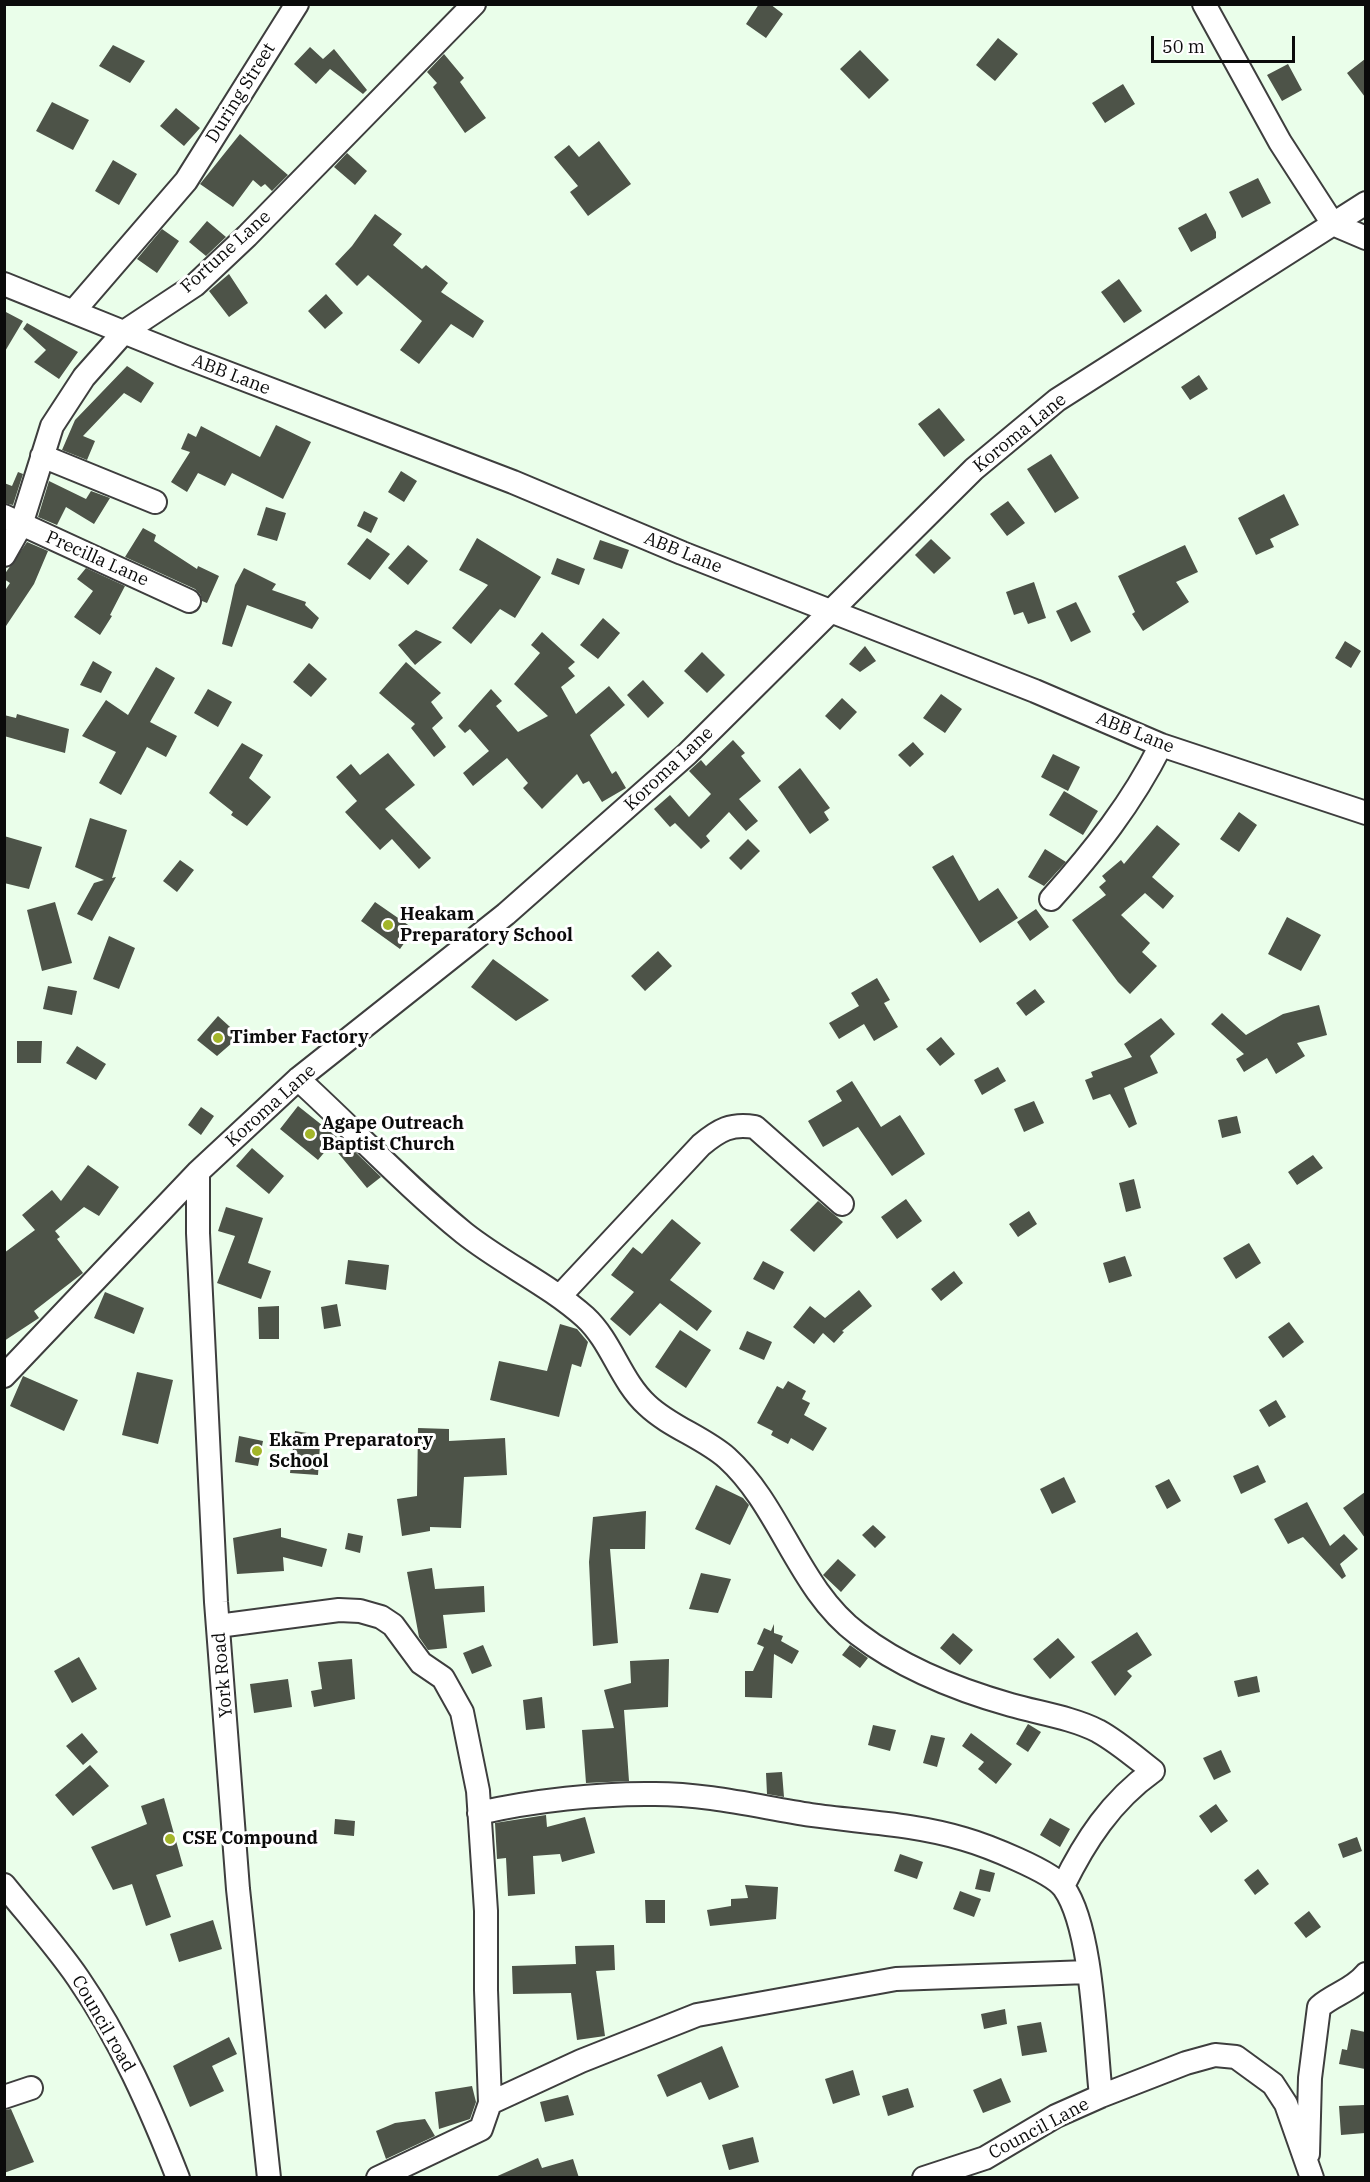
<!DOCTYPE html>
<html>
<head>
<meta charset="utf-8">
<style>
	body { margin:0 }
	#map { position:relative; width:1370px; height:2182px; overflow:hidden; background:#eafeea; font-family:"IBM Plex Serif",serif }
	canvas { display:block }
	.frame { position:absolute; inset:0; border:6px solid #0b0b0b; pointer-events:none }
	.scale { position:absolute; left:1151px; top:36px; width:144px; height:27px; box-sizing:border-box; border:3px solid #0b0b0b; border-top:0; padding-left:8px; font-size:18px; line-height:21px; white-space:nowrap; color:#0b0b0b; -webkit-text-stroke:4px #fff; paint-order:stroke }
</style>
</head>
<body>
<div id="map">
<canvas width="1370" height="2182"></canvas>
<div class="frame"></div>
<div class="scale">50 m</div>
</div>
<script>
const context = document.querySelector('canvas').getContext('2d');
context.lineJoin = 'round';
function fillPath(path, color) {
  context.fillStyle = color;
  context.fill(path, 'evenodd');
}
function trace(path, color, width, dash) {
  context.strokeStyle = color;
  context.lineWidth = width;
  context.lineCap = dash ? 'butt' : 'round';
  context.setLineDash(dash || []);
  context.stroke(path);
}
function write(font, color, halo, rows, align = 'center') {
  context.font = font + ' "IBM Plex Serif",serif';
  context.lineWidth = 6;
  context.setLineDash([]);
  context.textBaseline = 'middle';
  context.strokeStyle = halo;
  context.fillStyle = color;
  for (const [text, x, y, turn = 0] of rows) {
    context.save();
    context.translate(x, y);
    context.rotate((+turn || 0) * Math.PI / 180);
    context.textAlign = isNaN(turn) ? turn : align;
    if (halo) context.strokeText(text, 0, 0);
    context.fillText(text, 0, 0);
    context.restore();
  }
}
fillPath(new Path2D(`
	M759 4H770L783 14 766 38 746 24Z
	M998 38 1018 54 995 81 976 65Z
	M113 45 145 61 130 83 99 66Z
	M310 47 323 59 334 49 367 90 363 94 330 69 316 84 294 64Z
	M860 50 889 80 869 99 840 69Z
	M444 54 464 78 460 82 486 118 465 133 433 87 437 83 427 72Z
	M1365 59V97L1347 73Z
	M1288 64 1302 90 1282 101 1267 75Z
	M1123 84 1135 104 1105 123 1092 103Z
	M52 102 89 120 73 150 36 131Z
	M176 108 200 128 184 146 160 126Z
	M240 134 288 175 272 191 265 184 261 187 253 180 233 207 200 184Z
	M599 141 631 184 588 216 570 192 578 186 554 157 569 145 579 157Z
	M347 153 367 171 355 185 334 167Z
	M113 160 137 174 119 205 95 191Z
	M1258 178 1271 203 1242 218 1229 192Z
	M1206 213 1216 232V238L1191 252 1178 228Z
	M375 214 402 234 393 245 422 269 426 265 448 283 441 292 484 321 473 338 451 324 419 364 400 350 422 321 368 275 357 286 335 264 352 246Z
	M207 221 226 237 206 256 189 242Z
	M162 229 179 241 157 273 137 259Z
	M229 274 248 303 229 317 209 291Z
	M1119 279 1142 311 1124 323 1101 292Z
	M326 294 343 313 325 329 308 311Z
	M4 311 23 321 4 353Z
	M27 323 78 352 59 379 34 362 46 350 23 329Z
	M127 366 154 383 141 403 124 393 83 436 95 441 87 460 62 450 75 420Z
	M1199 375 1208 389 1190 400 1181 387Z
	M939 408 965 440 944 457 918 424Z
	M276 425 311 442 283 499 232 473 225 486 198 473 187 492 171 482 190 452 181 449 188 433 196 437 201 426 260 457Z
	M1051 454 1079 498 1055 513 1027 469Z
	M401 471 417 481 404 502 388 492Z
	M18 472 23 474 13 505 4 503V483L12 486Z
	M49 481 86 499 91 491 110 498 94 524 66 507 57 525 38 517Z
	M1284 494 1299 525 1270 539 1274 547 1256 555 1238 518Z
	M1008 501 1025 523 1007 536 990 514Z
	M266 507 286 513 277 541 257 535Z
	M364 511 378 518 371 533 357 526Z
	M143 528 156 535 154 541 197 569 198 566 219 576 207 603 202 601 200 594 195 589 125 557Z
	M367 538 390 554 370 580 347 564Z
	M477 538 541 577 515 618 500 609 471 644 452 628 488 585 459 570Z
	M931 539 951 558 934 574 915 555Z
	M600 540 629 550 622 569 593 559Z
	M27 542 48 551 34 584 4 629V592L10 583 4 579V575Z
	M408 545 428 561 408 585 388 568Z
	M1185 545 1198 572 1176 582 1189 602 1143 631 1132 614 1135 612 1118 576Z
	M557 558 585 569 579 585 551 574Z
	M86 568 125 586 110 615 112 616 100 635 74 617 93 591 77 579Z
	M244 568 276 584 272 590 306 602 305 605 319 618 312 629 247 605 232 647 222 644 235 585Z
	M1034 582 1046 618 1028 624 1023 612 1014 615 1006 592Z
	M1076 602 1091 632 1071 642 1056 611Z
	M603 618 620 633 598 659 580 645Z
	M416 630 442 642 415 665 398 645Z
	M542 632 575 662 568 668 575 676 561 687 576 714 609 686 625 705 590 735 612 774 616 771 626 788 602 802 589 781 583 784 577 774 542 809 523 788 528 783 507 758 473 786 463 773 489 751 470 729 465 733 458 726 491 689 502 701 496 706 518 732 548 716 514 684 540 653 531 645Z
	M1345 641 1361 651 1351 668 1335 658Z
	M865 646 876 661 860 672 849 664Z
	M702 652 725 675 707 693 684 671Z
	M93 661 112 672 101 693 80 685Z
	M406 662 441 693 431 702 443 718 432 728 446 747 434 757 411 728 415 724 379 693Z
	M309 663 327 679 311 697 293 682Z
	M156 667 175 678 150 722 177 736 166 757 147 747 121 795 99 783 116 752 82 736 106 700 128 715Z
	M643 680 664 703 648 718 627 695Z
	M208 689 232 702 218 727 194 713Z
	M941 694 962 709 945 733 923 718Z
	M842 698 857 712 840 730 825 716Z
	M17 714 69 729 65 753 4 736V715L16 718Z
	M733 740 745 753 741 756 761 781 739 799 758 821 746 831 729 812 706 836 710 841 701 849 675 823 670 827 654 809 670 795 689 817 711 794 689 771 701 760 706 766Z
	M913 742 924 754 910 767 898 755Z
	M242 743 263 755 249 778 271 797 247 826 231 815 233 812 209 793Z
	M388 753 415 785 385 809 431 858 419 869 392 839 380 850 345 812 357 801 336 777 351 764 360 775Z
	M1053 754 1080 767 1068 791 1041 777Z
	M800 768 830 808 824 812 829 820 810 834 778 787Z
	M1064 791 1098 811 1083 835 1049 815Z
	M1239 812 1257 825 1239 852 1220 839Z
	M90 818 127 830 112 878 116 877 92 921 77 914 94 883 104 880 75 867Z
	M1157 825 1180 844 1152 877 1174 896 1163 909 1145 893 1121 915 1150 943 1142 952 1157 966 1130 994 1118 982 1072 920 1106 895 1099 887 1106 881 1102 876 1121 860 1124 864Z
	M4 836 42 847 29 889 4 883Z
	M748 839 760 851 741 870 729 858Z
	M1045 849 1066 862 1044 886 1028 877Z
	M953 855 979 901 998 888 1018 918 980 943 932 867Z
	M180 860 194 870 177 892 163 881Z
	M55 902 72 963 42 971 27 910Z
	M375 902 414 929 400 949 361 921Z
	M1036 909 1049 927 1030 941 1017 922Z
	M1287 917 1321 935 1301 971 1268 954Z
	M109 936 135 948 119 989 93 979Z
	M658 951 672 966 645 991 631 976Z
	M493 959 549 1000 516 1021 471 987Z
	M877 978 890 1000 884 1003 898 1027 874 1041 864 1024 839 1039 829 1023 859 1006 851 993Z
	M48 986 77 991 72 1015 43 1009Z
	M1035 989 1045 1002 1026 1016 1016 1003Z
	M1319 1005 1327 1035 1297 1043 1305 1056 1276 1074 1267 1058 1244 1072 1236 1059 1244 1054 1211 1024 1222 1013 1246 1035 1283 1014Z
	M218 1016 240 1036 217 1056 197 1040Z
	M1161 1018 1175 1034 1150 1056 1158 1073 1124 1088 1137 1124 1129 1128 1110 1094 1093 1100 1085 1080 1093 1077 1091 1072 1132 1057 1124 1044Z
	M941 1037 955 1054 940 1066 926 1049Z
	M17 1041H42L41 1063H17Z
	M77 1046 106 1064 96 1080 66 1063Z
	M998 1067 1006 1081 982 1095 974 1080Z
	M852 1081 881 1127 900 1115 925 1154 892 1176 858 1127 823 1147 808 1121 842 1101 836 1091Z
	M1034 1101 1044 1123 1024 1132 1014 1109Z
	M298 1106 337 1137 318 1160 280 1129Z
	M201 1107 214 1116 201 1135 188 1125Z
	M1237 1116 1241 1133 1222 1138 1218 1120Z
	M343 1140 381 1177 367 1188 334 1148Z
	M252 1148 284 1176 269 1194 236 1166Z
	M1313 1155 1323 1168 1297 1185 1288 1172Z
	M88 1165 119 1187 99 1216 84 1207 55 1231 60 1237 57 1239 83 1273 34 1311 39 1318 4 1341V1253L35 1230 22 1215 52 1190 61 1201Z
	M1134 1179 1141 1208 1126 1212 1119 1183Z
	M906 1199 922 1221 897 1239 881 1217Z
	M818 1201 843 1222 814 1252 790 1230Z
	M226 1207 263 1218 248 1263 271 1271 261 1299 217 1283 235 1236 218 1231Z
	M1029 1211 1037 1224 1018 1237 1009 1224Z
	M672 1219 701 1243 670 1280 712 1311 697 1331 660 1303 630 1336 610 1319 634 1292 611 1275 633 1247 642 1254Z
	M1249 1243 1261 1263 1236 1279 1223 1258Z
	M1125 1256 1132 1276 1109 1283 1103 1263Z
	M348 1260 389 1265 386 1290 345 1284Z
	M763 1261 784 1272 774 1290 753 1279Z
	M954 1271 963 1283 941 1301 931 1289Z
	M859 1290 872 1306 842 1331 844 1332 834 1343 823 1333 814 1344 793 1327 810 1306 825 1318Z
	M105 1292 144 1308 134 1334 94 1318Z
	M337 1304 341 1326 324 1329 321 1307Z
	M279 1306V1339H259L258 1307Z
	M1289 1322 1304 1342 1283 1358 1268 1337Z
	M560 1324 577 1329 588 1342 581 1367 572 1364 559 1417 490 1400 499 1361 547 1371Z
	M680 1330 711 1350 686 1388 655 1367Z
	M747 1331 772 1342 764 1360 739 1349Z
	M137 1372 173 1380 158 1444 122 1435Z
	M23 1376 78 1400 64 1431 10 1406Z
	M788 1381 806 1391 802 1399 810 1403 804 1415 827 1428 813 1451 791 1438 788 1444 771 1435 773 1431 757 1423 777 1386 783 1389Z
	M1276 1400 1286 1417 1269 1427 1259 1410Z
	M418 1428 449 1429V1441L505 1438 507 1475 464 1477 461 1528 430 1527V1531L402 1536 397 1499 417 1496Z
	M295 1431 313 1434 311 1444 320 1445 318 1475 290 1473Z
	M239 1436 263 1441 258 1466 235 1462Z
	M1258 1465 1266 1482 1241 1494 1233 1476Z
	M1064 1477 1076 1502 1052 1514 1040 1489Z
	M1169 1479 1181 1501 1167 1509 1155 1486Z
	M716 1485 743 1498 749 1505 730 1545 695 1529Z
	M1365 1492V1538L1343 1508Z
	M1307 1502 1330 1546 1344 1534 1358 1549 1340 1564 1346 1576 1342 1579 1303 1537 1288 1544 1274 1519Z
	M646 1511 645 1549H610L618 1643 593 1646 589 1562 593 1517Z
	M873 1525 886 1537 875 1548 862 1535Z
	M281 1528V1537L327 1549 322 1567 283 1557 284 1571 237 1574 233 1538Z
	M348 1533 363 1536 360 1553 345 1549Z
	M838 1559 856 1575 841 1592 823 1575Z
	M432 1568 435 1589 484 1586 485 1612 443 1615 447 1648 428 1650 419 1637 407 1572Z
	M701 1573 731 1579 718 1613 689 1609Z
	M774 1624V1633L783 1636 781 1641 799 1651 792 1664 774 1654 772 1698 745 1697V1671H753L764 1647 757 1644 764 1628 771 1631Z
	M1137 1632 1152 1655 1127 1671 1132 1676 1115 1696 1091 1662Z
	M953 1633 973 1650 960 1665 940 1648Z
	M1058 1638 1075 1657 1050 1679 1033 1659Z
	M483 1645 492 1666 472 1674 463 1653Z
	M850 1645 868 1658 860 1668 842 1655Z
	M79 1657 97 1689 72 1703 54 1671Z
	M352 1659 355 1699 314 1707 311 1691 322 1689 318 1662Z
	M669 1659 668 1707 624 1710 629 1781 586 1783 582 1730 614 1728 604 1690 631 1683 630 1661Z
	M1257 1676 1260 1692 1238 1697 1234 1681Z
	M288 1679 292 1707 254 1713 250 1684Z
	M542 1697 545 1728 526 1730 523 1700Z
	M1028 1724 1041 1732 1028 1752 1016 1744Z
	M873 1725 896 1730 890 1751 868 1745Z
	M82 1733 98 1752 83 1765 66 1746Z
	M971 1733 1012 1764 996 1784 978 1769 984 1762 962 1746Z
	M931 1735 945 1738 937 1767 923 1763Z
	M1221 1750 1231 1772 1214 1780 1203 1758Z
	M90 1765 109 1786 73 1816 55 1795Z
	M782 1772 784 1797 767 1794 766 1773Z
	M164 1798 183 1866 156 1875 171 1917 146 1926 132 1884 113 1890 91 1847 147 1824 141 1806Z
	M1216 1804 1228 1821 1211 1833 1199 1816Z
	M546 1815 547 1827 585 1817 595 1853 562 1862 560 1854 533 1856 535 1894 508 1896 506 1858 497 1859 495 1823Z
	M1050 1818 1070 1829 1060 1847 1040 1835Z
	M335 1819 355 1821 354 1836 334 1834Z
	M1357 1837 1362 1851 1343 1858 1338 1844Z
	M900 1854 923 1862 917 1879 894 1871Z
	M980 1869 995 1873 990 1892 975 1889Z
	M1258 1869 1269 1884 1255 1895 1244 1880Z
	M745 1885 778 1887 776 1919 710 1926 707 1910 731 1906V1899L748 1898Z
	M960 1891 981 1899 974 1917 953 1909Z
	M645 1900H665V1923H646Z
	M1309 1911 1321 1927 1306 1938 1294 1923Z
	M213 1920 222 1949 179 1962 170 1934Z
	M614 1945 615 1970 596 1971 605 2036 577 2040 571 1993 513 1994 512 1966 576 1964 575 1946Z
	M1005 2009 1007 2024 984 2029 981 2014Z
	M1041 2022 1047 2052 1022 2056 1017 2026Z
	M1351 2029 1365 2032V2069L1339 2064 1342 2049 1347 2050Z
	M229 2037 237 2054 212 2066 224 2091 190 2107 173 2066Z
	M722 2046 739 2087 709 2100 701 2082 667 2097 657 2075Z
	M853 2070 860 2095 833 2104 825 2079Z
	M1001 2078 1011 2102 983 2113 973 2090Z
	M472 2086 476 2102 470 2119 439 2129 435 2092Z
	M908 2088 914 2107 888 2116 882 2096Z
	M568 2095 574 2115 545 2122 540 2102Z
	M1364 2105 1365 2133 1341 2135 1339 2106Z
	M11 2109 34 2162 4 2173V2110Z
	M425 2119 435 2136 386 2159 376 2131 395 2123Z
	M753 2137 759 2162 729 2170 722 2145Z
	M538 2158 542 2168 573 2159 579 2178H493Z`), '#4d5348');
const street = new Path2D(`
	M1204 4 1280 142 1333 224 1366 238
	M4 284 183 356 513 482 682 553 1035 691 1161 745 1366 813
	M73 312 186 181 297 4
	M42 456 155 502
	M4 516 189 601
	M4 555 21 525 52 426 84 377 124 332 195 285 247 236 474 4
	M1051 899C1094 851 1132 803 1161 745
	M298 1079C354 1130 406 1186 464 1233 503 1264 548 1284 585 1317 612 1342 620 1380 647 1405 670 1427 703 1437 727 1458 781 1507 798 1589 858 1634 902 1668 958 1690 1011 1705 1039 1713 1073 1718 1098 1731 1118 1742 1135 1757 1153 1771 1111 1801 1085 1841 1063 1886
	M198 1172V1233L216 1602 238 1889 269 2178
	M560 1296 701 1145C719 1130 731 1123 755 1127L842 1204
	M4 1376 198 1172 298 1079 506 914 687 754 974 469 1057 400 1366 203
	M218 1626 339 1610 360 1611 381 1617 393 1625 421 1663 443 1678 462 1712 478 1791 486 1911V1990L490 2103 481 2129 378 2178
	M479 1813C531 1801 601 1793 655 1794 708 1794 759 1807 811 1815 861 1822 915 1824 964 1839 985 1845 1052 1871 1064 1888 1093 1929 1095 2044 1101 2096
	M4 1885C29 1916 56 1946 78 1978 120 2039 151 2109 178 2178
	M4 2097 31 2088
	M490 2103 581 2061 697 2015 896 1979 1088 1972
	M1308 2154 1310 2078 1319 2007C1334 1994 1353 1990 1366 1974
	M924 2178 985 2158 1056 2116 1101 2096 1186 2063 1215 2055 1236 2057 1273 2084 1286 2104 1312 2178`);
trace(street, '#3e3e3e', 26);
trace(street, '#fff', 22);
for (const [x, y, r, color] of [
	[388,925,6,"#a3b529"],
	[218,1038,6,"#a3b529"],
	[310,1134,6,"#a3b529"],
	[257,1451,6,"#a3b529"],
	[170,1839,6,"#a3b529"]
]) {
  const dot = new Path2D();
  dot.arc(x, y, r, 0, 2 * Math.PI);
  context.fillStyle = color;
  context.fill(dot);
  trace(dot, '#fff', 2);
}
write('18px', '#0b0b0b', '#fff', [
	["During Street",241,93,-58],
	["Fortune Lane",226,252,-42],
	["ABB Lane",231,375,21],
	["Koroma Lane",1020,433,-39],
	["ABB Lane",683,553,22],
	["Precilla Lane",97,559,24],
	["ABB Lane",1135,733,22],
	["Koroma Lane",669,769,-43],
	["Koroma Lane",271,1106,-42],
	["York Road",223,1675,-95],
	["Council road",103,2024,60],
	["Council Lane",1039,2129,-28]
]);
write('bold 18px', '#0b0b0b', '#fff', [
	["Heakam",400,915],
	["Preparatory School",400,936],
	["Timber Factory",230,1038],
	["Agape Outreach",322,1124],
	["Baptist Church",322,1145],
	["Ekam Preparatory",269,1441],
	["School",269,1462],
	["CSE Compound",182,1839]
], 'left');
</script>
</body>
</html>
